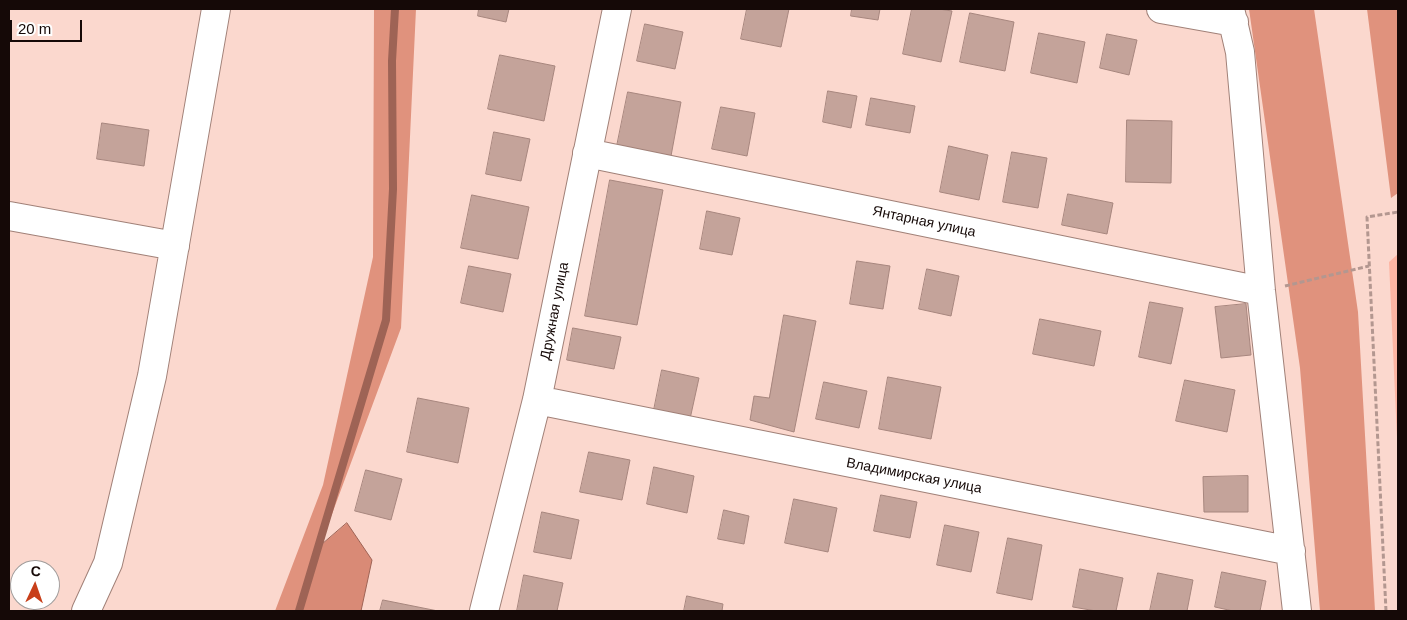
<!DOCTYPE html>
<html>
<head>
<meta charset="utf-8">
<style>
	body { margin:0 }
	#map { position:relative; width:1407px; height:620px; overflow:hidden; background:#fbd8ce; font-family:Arial,sans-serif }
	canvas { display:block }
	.frame { position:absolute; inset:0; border:10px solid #150907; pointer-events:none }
	.north { position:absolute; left:10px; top:560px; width:50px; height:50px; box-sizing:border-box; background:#fff; border:1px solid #a19d9c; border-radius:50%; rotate:3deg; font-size:14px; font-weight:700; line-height:20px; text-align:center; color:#150907 }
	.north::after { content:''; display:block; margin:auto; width:18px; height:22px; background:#c83f1a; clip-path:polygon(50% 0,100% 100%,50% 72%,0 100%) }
	.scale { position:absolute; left:10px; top:20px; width:72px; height:22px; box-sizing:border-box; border:2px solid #150907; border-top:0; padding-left:6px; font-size:15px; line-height:18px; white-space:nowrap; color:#150907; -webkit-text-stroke:4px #fff; paint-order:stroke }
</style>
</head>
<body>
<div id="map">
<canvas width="1407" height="620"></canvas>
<div class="frame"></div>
<div class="north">С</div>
<div class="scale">20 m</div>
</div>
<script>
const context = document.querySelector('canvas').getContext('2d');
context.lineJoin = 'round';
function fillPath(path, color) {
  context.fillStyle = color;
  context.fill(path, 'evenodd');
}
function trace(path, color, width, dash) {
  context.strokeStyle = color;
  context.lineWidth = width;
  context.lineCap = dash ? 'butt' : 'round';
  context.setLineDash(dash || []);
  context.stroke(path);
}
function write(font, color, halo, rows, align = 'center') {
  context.font = font + ' Arial,sans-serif';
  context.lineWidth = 5;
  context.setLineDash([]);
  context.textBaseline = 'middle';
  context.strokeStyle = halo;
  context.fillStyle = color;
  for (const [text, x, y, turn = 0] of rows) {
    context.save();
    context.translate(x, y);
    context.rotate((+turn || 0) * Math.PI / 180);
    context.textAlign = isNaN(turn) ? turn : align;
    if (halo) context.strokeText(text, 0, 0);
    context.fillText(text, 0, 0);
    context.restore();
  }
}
fillPath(new Path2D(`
	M1398 254V460L1389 262Z`), '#fdb5a3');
fillPath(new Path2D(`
	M374 9H416L401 328 296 611H275L323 485 373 257Z
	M1249 9H1314L1358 312 1375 611H1320L1300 368Z
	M1367 9H1398V193L1391 198Z`), '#e0927d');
const water = new Path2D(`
	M347 523 372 560 361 611H298L320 546Z`);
fillPath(water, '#d98a76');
trace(water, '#9e6355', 1);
trace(new Path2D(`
	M299 611 386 320 393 189 392 61 395 9`), '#9e6355', 8);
const building = new Path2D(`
	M479 9H509L506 22 478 16Z
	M747 9H789L781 47 741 39Z
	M852 9H880L878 20 851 16Z
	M912 9H939L952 11 941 62 903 54Z
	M970 13 1014 22 1005 71 960 62Z
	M645 24 683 32 675 69 637 61Z
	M1039 33 1085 42 1077 83 1031 73Z
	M1107 34 1137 40 1129 75 1100 68Z
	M500 55 555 66 544 121 488 109Z
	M828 91 857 96 851 128 823 122Z
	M628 92 681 102 671 156 617 146Z
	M871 98 915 106 910 133 866 125Z
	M721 107 755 113 747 156 712 149Z
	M1127 120 1172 121 1171 183 1126 182Z
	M102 123 149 130 144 166 97 159Z
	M494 132 530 139 521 181 486 174Z
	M949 146 988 155 979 200 940 192Z
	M1012 152 1047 158 1038 208 1003 202Z
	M610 180 663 190 637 325 585 316Z
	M1068 194 1113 203 1107 234 1062 225Z
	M472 195 529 207 518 259 461 248Z
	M707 211 740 218 732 255 700 249Z
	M857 261 890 266 883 309 850 304Z
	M469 266 511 274 503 312 461 303Z
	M927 269 959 276 951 316 919 309Z
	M1150 302 1183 308 1171 364 1139 357Z
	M1246 304 1251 355 1221 358 1215 307Z
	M784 315 816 321 794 432 750 420 754 396 769 398Z
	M1040 319 1101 331 1094 366 1033 354Z
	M573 328 621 337 614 369 567 360Z
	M662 370 699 378 690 419 654 410Z
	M888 377 941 387 931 439 879 429Z
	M1185 380 1235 390 1227 432 1176 421Z
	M824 382 867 391 859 428 816 419Z
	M418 398 469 408 458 463 407 452Z
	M589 452 630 460 622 500 580 492Z
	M654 467 694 476 687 513 647 504Z
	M366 470 402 479 391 520 355 511Z
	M1248 476V512H1204L1203 477Z
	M881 495 917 502 910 538 874 531Z
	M794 499 837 508 828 552 785 543Z
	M724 510 749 516 744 544 718 539Z
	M542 512 579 520 571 559 534 552Z
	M945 525 979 532 971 572 937 565Z
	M1008 538 1042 545 1032 600 997 593Z
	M1080 569 1123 578 1116 611H1096L1073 607Z
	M1222 572 1266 581 1260 611H1233L1215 607Z
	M1158 573 1193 580 1187 611H1150Z
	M524 575 563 583 557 611H517Z
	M687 596 723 604 722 611H684Z
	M383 600 438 611H380Z`);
fillPath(building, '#c4a39a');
trace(building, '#a7867e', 1);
const street = new Path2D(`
	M1161 9 1234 22
	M1230 9 1240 52 1261 291 1297 611
	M587 153 1261 291
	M9 216 175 246
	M537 400 1291 551
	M86 611 108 563 152 376 216 9
	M484 611 537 400 617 9`);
trace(street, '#a18178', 30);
trace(new Path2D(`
	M1285 286 1369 266
	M1386 611 1367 217 1398 212`), '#b39790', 3, [5, 2.5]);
trace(street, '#fff', 28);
write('14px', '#150907', '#fff', [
	["Янтарная улица",924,222,12],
	["Дружная улица",555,311,-79],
	["Владимирская улица",914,476,11]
]);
</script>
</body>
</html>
